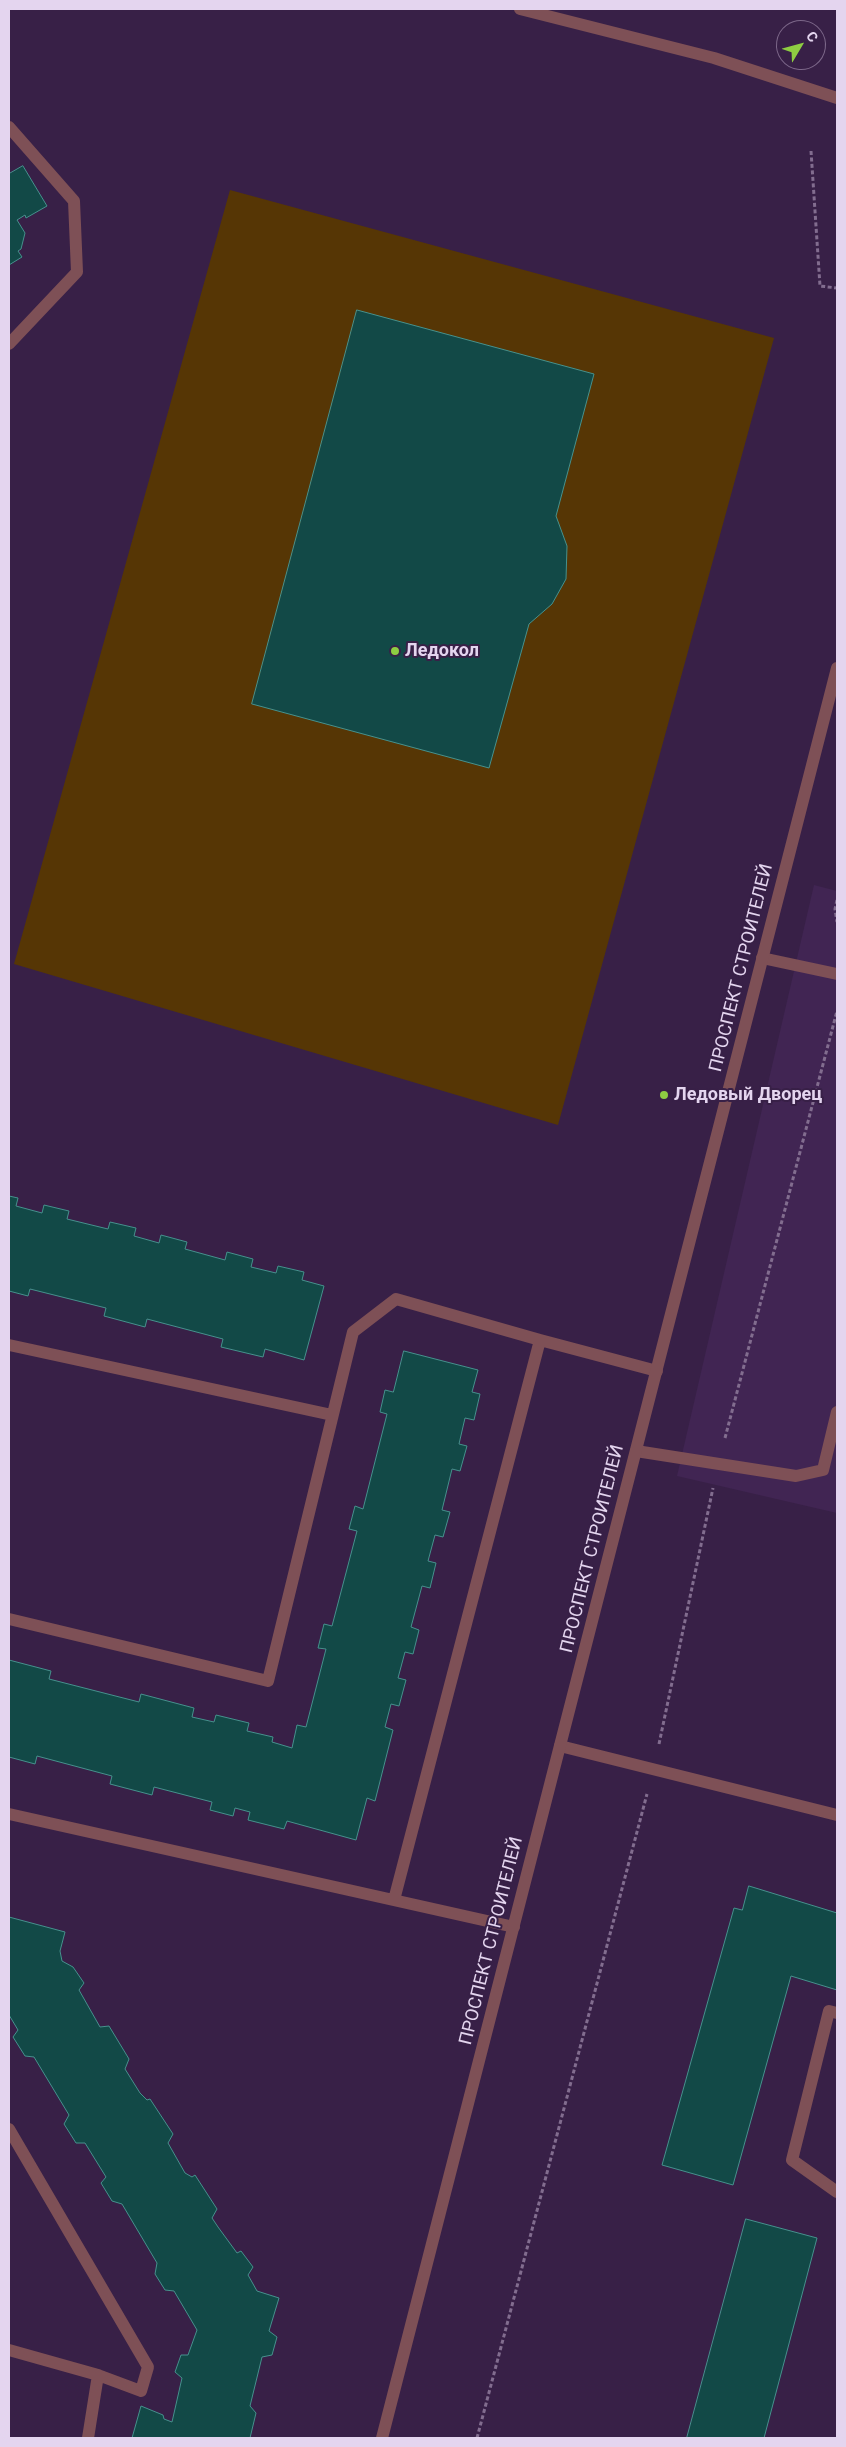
<!DOCTYPE html>
<html>
<head>
<meta charset="utf-8">
<style>
	body { margin:0 }
	#map { position:relative; width:846px; height:2447px; overflow:hidden; background:#382047; font-family:Roboto,sans-serif }
	canvas { display:block }
	.frame { position:absolute; inset:0; border:10px solid #e4d5ef; pointer-events:none }
	.north { position:absolute; left:776px; top:20px; width:50px; height:50px; box-sizing:border-box; background:#382047; border:1px solid #7d688a; border-radius:50%; rotate:53deg; font-size:14px; font-weight:700; line-height:20px; text-align:center; color:#e4d5ef }
	.north::after { content:''; display:block; margin:auto; width:18px; height:22px; background:#8ecd42; clip-path:polygon(50% 0,100% 100%,50% 72%,0 100%) }
</style>
</head>
<body>
<div id="map">
<canvas width="846" height="2447"></canvas>
<div class="frame"></div>
<div class="north">С</div>
</div>
<script>
const context = document.querySelector('canvas').getContext('2d');
context.lineJoin = 'round';
function fillPath(path, color) {
  context.fillStyle = color;
  context.fill(path, 'evenodd');
}
function trace(path, color, width, dash) {
  context.strokeStyle = color;
  context.lineWidth = width;
  context.lineCap = dash ? 'butt' : 'round';
  context.setLineDash(dash || []);
  context.stroke(path);
}
function write(font, color, halo, rows, align = 'center') {
  context.font = font + ' Roboto,sans-serif';
  context.lineWidth = 4;
  context.setLineDash([]);
  context.textBaseline = 'middle';
  context.strokeStyle = halo;
  context.fillStyle = color;
  for (const [text, x, y, turn = 0] of rows) {
    context.save();
    context.translate(x, y);
    context.rotate((+turn || 0) * Math.PI / 180);
    context.textAlign = isNaN(turn) ? turn : align;
    if (halo) context.strokeText(text, 0, 0);
    context.fillText(text, 0, 0);
    context.restore();
  }
}
fillPath(new Path2D(`
	M814 885 837 891V1513L677 1476Z`), '#412553');
fillPath(new Path2D(`
	M230 190 774 338 558 1125 14 964Z`), '#563605');
const building = new Path2D(`
	M23 166 47 206 26 218 25 215 17 220 25 233 21 249 18 251 22 257 9 265V174Z
	M357 310 594 374 556 516 567 546 566 579 552 604 529 624 489 768 252 704Z
	M9 1196 18 1198 16 1206 42 1213 44 1205 69 1211 67 1219 108 1229 110 1222 136 1228 134 1236 159 1243 161 1235 187 1242 185 1249 225 1260 227 1252 253 1259 251 1267 276 1273 278 1266 304 1272 302 1280 324 1286 304 1360 265 1349 263 1357 221 1347 223 1339 147 1319 145 1327 104 1316 106 1308 30 1289 28 1296 9 1291Z
	M404 1351 478 1370 472 1392 480 1394 474 1420 465 1418 459 1444 467 1446 460 1471 452 1469 442 1510 450 1512 443 1537 435 1535 428 1561 436 1563 430 1588 422 1586 411 1627 419 1630 413 1654 405 1652 398 1678 406 1680 399 1706 391 1704 385 1727 393 1730 375 1801 367 1798 356 1840 287 1821 284 1829 248 1820 250 1812 235 1808 233 1816 210 1810 212 1802 154 1787 152 1795 110 1784 112 1776 37 1756 35 1764 9 1757V1660L51 1671 49 1679 139 1702 141 1694 194 1708 192 1717 214 1722 216 1715 249 1723 247 1731 273 1737 272 1742 292 1748 297 1725 306 1727 326 1649 318 1648 324 1624 332 1626 357 1531 349 1529 355 1506 363 1509 387 1414 380 1412 385 1390 393 1392Z
	M749 1886 837 1913V1990L791 1976 733 2185 662 2165 734 1908 742 1910Z
	M9 1917 65 1932 60 1951 62 1961 73 1967 84 1983 79 1990 100 2027 109 2026 129 2059 125 2069 140 2093 147 2100 150 2099 173 2134 168 2143 185 2173 192 2177 195 2175 217 2209 212 2218 218 2227 237 2253 241 2251 253 2267 248 2275 257 2291 279 2298 269 2331 277 2337 272 2355 262 2357 250 2406 256 2413 250 2438H132L141 2406 163 2415 164 2419 172 2422 182 2378 175 2372 181 2355H188L197 2330 174 2291 165 2290 155 2274 157 2263 122 2204 112 2201 101 2183 106 2177 85 2143H76L64 2124 69 2115 34 2057 25 2056 13 2037 18 2030 9 2015Z
	M746 2219 817 2238 764 2438H687Z`);
fillPath(building, '#124947');
trace(building, '#46918d', 1);
trace(new Path2D(`
	M811 151 820 286 837 288
	M837 900 835 909 837 922
	M725 1438 837 1011
	M659 1744 713 1488
	M477 2438 647 1794`), '#826d8f', 3, [4, 2.5]);
trace(new Path2D(`
	M9 127 74 201 77 272 9 344
	M762 958 837 974
	M9 1345 332 1415
	M636 1451 796 1476 823 1470 837 1412
	M9 1619 268 1681 353 1332 396 1299 540 1340 657 1371
	M560 1746 837 1815
	M9 1814 514 1927
	M394 1900 540 1340
	M837 2013 829 2011 792 2160 837 2192
	M9 2129 148 2367 141 2391 98 2375 9 2350
	M88 2438 98 2375`), '#7e5056', 12);
trace(new Path2D(`
	M520 9 714 58 837 98
	M382 2438 837 668`), '#7e5056', 12);
for (const [x, y, r, color] of [
	[395,651,5,"#8ecd42"],
	[664,1095,5,"#8ecd42"]
]) {
  const dot = new Path2D();
  dot.arc(x, y, r, 0, 2 * Math.PI);
  context.fillStyle = color;
  context.fill(dot);
  trace(dot, '#382047', 2);
}
write('bold 18px', '#e4d5ef', '#382047', [
	["Ледокол",405,651],
	["Ледовый Дворец",674,1095]
], 'left');
write('18px', '#e4d5ef', '#382047', [
	["ПРОСПЕКТ СТРОИТЕЛЕЙ",742,968,-76],
	["ПРОСПЕКТ СТРОИТЕЛЕЙ",593,1549,-76],
	["ПРОСПЕКТ СТРОИТЕЛЕЙ",492,1941,-76]
]);
</script>
</body>
</html>
